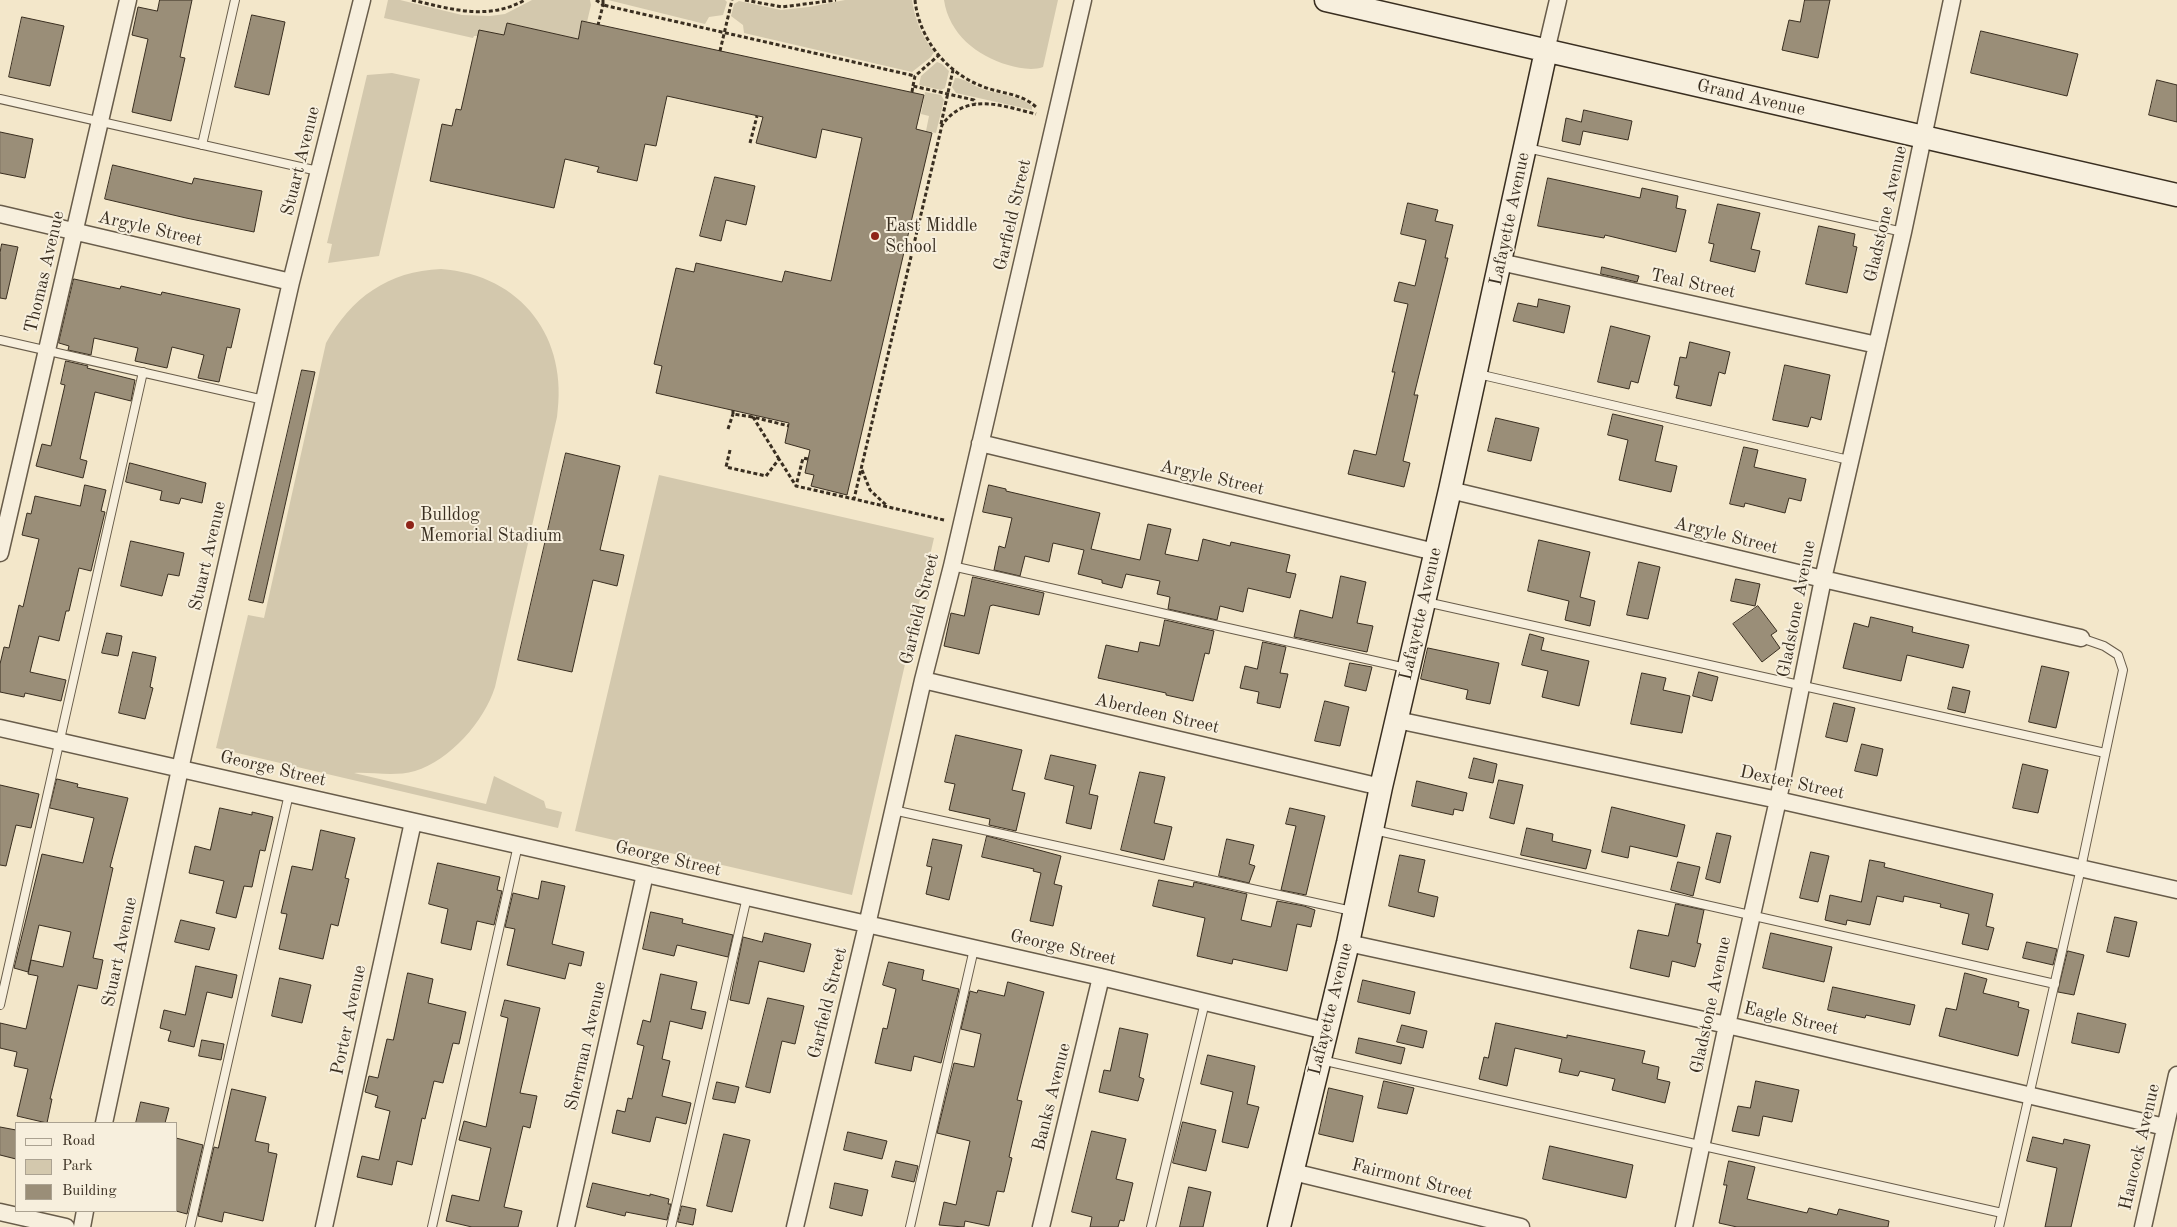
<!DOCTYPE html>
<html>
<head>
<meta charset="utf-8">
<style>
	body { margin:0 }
	#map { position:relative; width:2177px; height:1227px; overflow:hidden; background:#f3e7ca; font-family:"Old Standard TT",serif }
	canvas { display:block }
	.legend { position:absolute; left:15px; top:1122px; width:162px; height:90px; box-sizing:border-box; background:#f7efdd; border:1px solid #aba291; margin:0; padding:6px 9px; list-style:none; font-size:15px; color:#392e20 }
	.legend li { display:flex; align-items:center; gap:10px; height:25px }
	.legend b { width:25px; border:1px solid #aba291 }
</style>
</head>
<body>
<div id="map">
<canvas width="2177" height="1227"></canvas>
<ul class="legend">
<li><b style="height:6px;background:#f7efdd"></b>Road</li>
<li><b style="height:14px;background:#d3c8ad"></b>Park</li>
<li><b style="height:14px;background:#9a8e78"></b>Building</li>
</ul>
</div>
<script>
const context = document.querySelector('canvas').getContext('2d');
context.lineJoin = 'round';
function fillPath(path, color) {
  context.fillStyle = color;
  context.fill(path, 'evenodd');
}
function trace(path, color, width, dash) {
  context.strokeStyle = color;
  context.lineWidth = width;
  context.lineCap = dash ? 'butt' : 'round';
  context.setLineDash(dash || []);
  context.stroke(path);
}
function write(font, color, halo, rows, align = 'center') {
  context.font = font + ' "Old Standard TT",serif';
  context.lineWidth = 4;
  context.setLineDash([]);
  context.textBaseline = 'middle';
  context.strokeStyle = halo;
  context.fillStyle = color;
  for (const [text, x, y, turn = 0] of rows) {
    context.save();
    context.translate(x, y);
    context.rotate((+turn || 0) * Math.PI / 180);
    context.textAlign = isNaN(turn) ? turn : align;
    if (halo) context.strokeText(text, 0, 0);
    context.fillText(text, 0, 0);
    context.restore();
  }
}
fillPath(new Path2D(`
	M388 0H400L462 15 490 16 505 14 532 0H590L591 5 587 22 582 21 578 39 507 23 504 35 474 36 473 38 384 18Z
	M608 0H725L727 2 723 15 709 17 705 24Z
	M845 0H912C915 20 922 37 934 52L931 57 912 72 744 33 743 25 731 16 734 4 739 1 781 10 809 7Z
	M944 0H1058L1043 67C1032 71 1019 68 1008 65 977 56 949 34 944 0Z
	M937 62 942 64 949 71 945 88 941 90 919 85 921 76Z
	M392 73 420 79 379 256 328 263 332 244 327 243 367 75Z
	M955 78C964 78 972 85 980 88 997 95 1017 94 1032 106V110L956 93 952 87Z
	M925 92 941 95 944 100 936 133 926 131 929 116 921 114Z
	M441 269C522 275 569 338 557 417L495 687C484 722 450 760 415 771 394 777 373 772 354 773L486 804 494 776 544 801 546 808 562 812 558 828 216 748 248 615 264 618 326 343C351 298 388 271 441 269Z
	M659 475 934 538 852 895 575 831Z`), '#d3c8ad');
const building = new Path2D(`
	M160 0H192L180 57 185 58 171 121 132 112 148 39 132 35 138 7 157 11Z
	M1805 0H1830L1818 58 1782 50 1789 20 1800 22Z
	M252 15 285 22 269 95 235 87Z
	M22 17 64 26 50 86 9 77Z
	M582 21 924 95 916 129 932 133 847 495 811 486 814 475 805 473 810 450 785 443 789 423 656 393 662 366 654 364 676 268 694 272 696 263 782 282 785 271 831 281 862 138 822 129 816 158 756 143 763 117 667 96 656 146 645 144 637 181 597 172 599 167 565 159 554 208 430 181 442 124 452 126 456 109 461 110 479 30 504 35 507 23 578 39Z
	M1981 31 2078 54 2067 96 1971 73Z
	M2157 80 2177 85V122L2149 115Z
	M1584 110 1632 121 1628 140 1583 131 1580 145 1562 141 1566 118 1581 122Z
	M0 132 33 139 25 178 0 173Z
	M113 165 192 184 194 178 262 191 254 232 186 218 105 199Z
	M715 177 755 186 746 225 726 220 721 241 700 236Z
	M1548 178 1640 198 1642 188 1678 196 1676 208 1686 210 1676 252 1605 235 1604 238 1538 226Z
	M1408 203 1438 210 1435 221 1453 225 1445 258H1448L1414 395H1418L1403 461 1410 463 1404 487 1348 474 1354 450 1376 455 1395 372H1392L1408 304 1394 301 1399 282 1415 286 1426 240 1401 234Z
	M1718 204 1760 213 1751 249 1760 251 1755 272 1710 261 1714 244 1709 243Z
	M1819 226 1855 234 1853 246 1857 247 1847 293 1806 284Z
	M2 244 18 247 6 299 0 298V253Z
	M1602 267 1639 276 1637 282 1601 274Z
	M74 279 120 289 121 286 161 295 162 292 240 309 231 348 227 347 219 382 198 378 204 355 172 347 167 368 135 361 138 348 94 338 91 355 68 350 69 346 59 343Z
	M1539 299 1570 306 1564 333 1513 321 1518 303 1537 307Z
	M1611 326 1650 336 1638 383 1631 381 1629 389 1598 382Z
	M1690 342 1730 352 1725 374 1719 372 1711 406 1676 398 1679 386 1674 385 1680 357 1686 358Z
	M66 361 88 366 87 368 135 380 131 401 95 392 80 459 87 461 83 478 36 466 42 444 51 446 65 385 61 384Z
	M1785 365 1830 375 1821 420 1811 417 1808 427 1773 420Z
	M302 370 315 372 263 603 249 600Z
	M1613 414 1663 426 1655 461 1677 466 1671 492 1619 480 1628 440 1608 435Z
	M1496 418 1539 428 1531 461 1488 451Z
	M1744 447 1758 450 1754 467 1806 479 1801 501 1789 498 1785 513 1745 503 1744 507 1730 504Z
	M566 453 620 466 600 550 624 555 617 586 593 580 572 672 518 660Z
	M130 463 206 483 202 503 181 498 179 504 160 500 162 491 126 482Z
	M85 485 106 490 101 511 105 512 91 571 79 568 69 611H66L59 641 39 636 30 672 66 680 61 701 25 693 24 697 0 692V664L4 647 9 648 19 605 23 607 39 539 22 535 27 513 31 514 35 496 80 506Z
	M989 485 1006 489V491L1100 513 1091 549 1140 560 1148 524 1171 529 1165 554 1198 561 1203 539 1230 546 1231 542 1290 555 1286 572 1296 574 1290 598 1248 588 1243 612 1220 606 1217 620 1168 609 1170 597 1157 594 1160 581 1126 574 1122 588 1102 583V580L1078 574 1084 550 1053 543 1049 562 1025 556 1020 576 994 570 999 546 1005 548 1012 518 983 512Z
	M1539 540 1590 552 1580 597 1595 601 1590 626 1565 620 1569 601 1528 591Z
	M131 541 184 553 179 576 168 574 162 596 121 586Z
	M1639 562 1660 567 1648 619 1627 615Z
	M1341 576 1366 582 1357 623 1373 626 1367 652 1294 637 1300 610 1332 618Z
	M973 577 1044 593 1039 615 993 605 990 606 979 654 944 646 951 613 964 616Z
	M1736 579 1760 584 1755 606 1731 601Z
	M1758 606 1777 631 1771 635 1780 648 1762 662 1733 624Z
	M1871 617 1913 627 1912 632 1969 645 1963 668 1907 655 1901 681 1843 668 1854 623 1868 627Z
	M1165 620 1214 631 1209 654 1205 653 1193 701 1166 695V693L1098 678 1106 645 1138 652 1140 642 1159 646Z
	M107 633 122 636 118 656 102 653Z
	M1530 634 1544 638 1541 650 1589 661 1579 706 1542 697 1548 671 1522 665Z
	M1263 642 1286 647 1280 673 1288 674 1280 708 1257 703 1259 692 1240 688 1245 666 1257 669Z
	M1428 648 1499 663 1490 704 1466 699 1468 690 1421 679Z
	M133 652 156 657 150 687 153 688 145 719 119 713Z
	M1350 663 1372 667 1366 691 1345 686Z
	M2042 666 2069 672 2056 728 2029 722Z
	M1699 672 1718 677 1712 701 1693 696Z
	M1642 673 1666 678 1663 690 1690 696 1682 733 1631 724Z
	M1953 687 1970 691 1965 713 1948 709Z
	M1325 701 1349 707 1340 746 1315 741Z
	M1834 703 1855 708 1847 742 1826 737Z
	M956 735 1022 750 1012 790 1025 793 1016 831 989 825 990 819 949 810 955 784 945 782Z
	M1862 744 1883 749 1877 776 1855 771Z
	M1051 755 1096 765 1089 794 1098 796 1091 829 1066 823 1074 786 1045 779Z
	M1474 758 1497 764 1493 783 1469 778Z
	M2023 764 2048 770 2038 813 2013 808Z
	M1140 772 1165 777 1154 823 1172 827 1164 860 1121 850Z
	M57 779 78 784 77 787 128 798 110 867 113 868 93 958 103 960 97 989 78 985 50 1099H52L47 1123 17 1116 28 1069 14 1066 17 1052 0 1048V1023L26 1029 38 976 28 974 31 960 63 967 71 932 39 925 28 972 14 968 42 854 83 863 94 818 50 808Z
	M1499 780 1523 785 1514 824 1490 818Z
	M1417 781 1467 793 1463 811 1454 809 1453 815 1412 806Z
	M0 785 39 794 31 828 16 825 6 866 0 865Z
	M1612 807 1685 825 1677 857 1630 846 1628 858 1602 852Z
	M220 808 252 815V812L273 817 265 851 260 850 252 887 244 886 236 918 216 913 224 881 189 873 195 846 210 850Z
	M1290 808 1325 816 1306 895 1281 890 1296 826 1286 824Z
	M1527 828 1553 834 1552 841 1591 850 1586 869 1521 855Z
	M321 830 355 838 345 878 349 879 338 926 331 924 323 959 279 949 287 914 281 913 292 866 312 870Z
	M1717 833 1731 836 1720 883 1706 879Z
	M987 836 1061 856 1054 884 1062 886 1053 926 1030 921 1041 873 1033 871 1034 869 982 857Z
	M933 839 962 845 949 900 926 894 932 867 927 866Z
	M1227 839 1254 845 1249 864 1255 866 1249 883 1219 876Z
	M1811 852 1829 856 1818 902 1800 898Z
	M1400 855 1425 860 1418 892 1438 897 1434 917 1389 906Z
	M1870 860 1885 863 1884 867 1993 894 1986 926 1994 928 1988 950 1962 944 1969 914 1940 907 1941 904 1904 896 1903 902 1877 896 1870 925 1847 920 1846 925 1825 920 1830 895 1861 902Z
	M1678 862 1700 867 1693 896 1671 890Z
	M438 863 500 877 497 890 502 891 494 925 477 921 471 950 441 943 448 909 429 904Z
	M1159 880 1193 887 1194 882 1247 894 1241 920 1271 927 1277 901 1304 906 1315 910 1311 927 1297 924 1287 971 1233 959 1232 964 1197 956 1205 918 1153 906Z
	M542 881 565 886 552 944 584 952 581 966 569 963 565 979 507 965 515 929 505 927 513 893 538 899Z
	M1676 904 1704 910 1697 943 1701 944 1695 967 1672 961 1669 977 1630 968 1638 930 1668 936Z
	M651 912 683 919 682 923 733 935 728 957 677 945 674 956 643 949Z
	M2115 917 2137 922 2129 957 2107 952Z
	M181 920 215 928 209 950 175 942Z
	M765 933 811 944 804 972 759 961 749 1004 730 1000 743 937 762 942Z
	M1771 933 1832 947 1824 982 1763 968Z
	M2027 942 2057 949 2053 965 2023 958Z
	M2068 951 2084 955 2074 995 2058 992Z
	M889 962 924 970 922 980 959 989 941 1063 914 1056 911 1071 875 1063 883 1028 887 1029 896 989 883 985Z
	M196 966 237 975 232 998 207 992 194 1047 168 1041 171 1031 160 1028 164 1010 185 1015Z
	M408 973 433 979 428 1003 466 1012 459 1044 453 1043 443 1083 434 1081 425 1119 422 1118 412 1165 397 1161 392 1185 357 1177 362 1156 379 1160 390 1111 375 1107 378 1096 365 1092 369 1076 378 1078 387 1039 393 1040Z
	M1965 973 1987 979 1983 993 2019 1002 2018 1007 2029 1010 2018 1056 1939 1036 1946 1008 1956 1010Z
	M661 974 697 982 691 1009 706 1012 702 1029 670 1021 662 1059 670 1061 662 1096 691 1103 686 1124 656 1117 650 1142 612 1133 617 1110 625 1112 628 1098 632 1099 644 1046 637 1044 643 1020 650 1022Z
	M280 978 311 985 302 1023 272 1016Z
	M1363 980 1415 992 1410 1014 1358 1002Z
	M1008 982 1044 992 1017 1100 1022 1101 1009 1157 1012 1158 1004 1192 997 1191 989 1226 965 1221 964 1227 939 1225 944 1202 956 1205 970 1141 937 1133 954 1063 974 1067 981 1034 961 1029 970 991 977 993 978 990 1004 996Z
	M1833 987 1915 1005 1910 1025 1866 1015 1865 1018 1828 1010Z
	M768 998 804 1006 795 1044 782 1041 770 1093 746 1087Z
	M505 1000 540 1008 520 1093 537 1096 530 1128 523 1126 504 1207 522 1211 518 1227H472L446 1221 452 1195 479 1201 491 1148 459 1140 464 1121 486 1127 508 1018 501 1016Z
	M2078 1013 2126 1024 2119 1053 2072 1043Z
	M1496 1023 1567 1038V1035L1645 1051 1642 1063 1659 1067 1657 1079 1670 1082 1665 1103 1612 1090 1615 1079 1580 1071 1578 1076 1559 1072 1562 1059 1515 1048 1507 1086 1479 1079 1484 1057 1488 1058Z
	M1402 1025 1427 1031 1423 1048 1397 1042Z
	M1120 1028 1148 1034 1139 1077 1144 1079 1138 1101 1099 1092 1104 1070 1110 1071Z
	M1359 1038 1405 1048 1401 1064 1356 1053Z
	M202 1040 224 1044 221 1060 199 1056Z
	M1208 1055 1255 1066 1247 1104 1259 1107 1248 1148 1222 1142 1233 1092 1201 1084Z
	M1384 1081 1414 1088 1407 1114 1378 1108Z
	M1756 1081 1799 1090 1792 1122 1763 1116 1759 1136 1732 1131 1738 1106 1750 1108Z
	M717 1082 739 1087 735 1103 713 1099Z
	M1329 1088 1363 1096 1353 1142 1319 1134Z
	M232 1089 266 1097 255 1141 269 1144 268 1152 277 1154 263 1221 224 1212 222 1222 198 1216 214 1147 218 1148Z
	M141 1102 169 1108 165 1123H136Z
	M1183 1122 1216 1130 1206 1171 1173 1163Z
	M0 1127 16 1130V1159L0 1155Z
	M1092 1131 1126 1139 1116 1179 1133 1183 1124 1221 1120 1220 1118 1227H1090L1092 1217 1072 1212Z
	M848 1132 887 1141 882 1159 844 1150Z
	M724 1134 750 1140 732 1212 707 1206Z
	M2033 1137 2063 1144 2064 1139 2090 1145 2071 1227H2045L2057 1168 2027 1161Z
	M176 1138 203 1145 187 1214 176 1211Z
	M1550 1146 1633 1165 1626 1198 1543 1179Z
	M896 1161 918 1166 914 1182 892 1177Z
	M1729 1161 1755 1167 1747 1199 1807 1213 1809 1208 1837 1215 1839 1209 1889 1221 1888 1227H1737L1719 1223 1727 1185H1724Z
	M593 1183 650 1196V1194L669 1199 668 1204H671L667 1220 626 1212 625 1216 587 1207Z
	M835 1183 868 1190 862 1216 830 1208Z
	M1189 1187 1211 1192 1203 1227H1180Z
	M682 1206 696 1209 693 1225 678 1222Z`);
fillPath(building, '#9a8e78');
trace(building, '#392e20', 1);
const lane = new Path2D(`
	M0 99 318 171
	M202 145 235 0
	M1527 148 1903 232
	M0 340 264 400
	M1478 374 1849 460
	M952 566 1406 668
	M1426 602 2105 753
	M893 810 1352 911
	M1374 830 2055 984
	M0 1005 143 372
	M1321 1060 2002 1213
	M190 1227 289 794
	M432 1227 518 845
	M671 1227 747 897
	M910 1227 974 949
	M1151 1227 1205 1002
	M1999 1227 2081 868 2123 670 2118 655 2104 646 2081 638`);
const street = new Path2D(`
	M1546 51 1558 0
	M0 214 291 282
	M1500 262 1877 345
	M980 443 1435 552
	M1450 490 1823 579 2081 638
	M0 553 128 0
	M923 680 1381 787
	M1397 720 1778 800 2177 890
	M0 728 1101 977 1326 1031
	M1348 943 1727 1025 2165 1127
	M104 1123 180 769 291 282 362 0
	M1293 1172 1521 1227
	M0 1212 66 1227
	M82 1227 85 1211
	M324 1227 413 822
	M566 1227 645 874
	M795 1227 867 925 923 680 952 566 1083 0
	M1041 1227 1101 977
	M1684 1227 1727 1025 1778 800 1823 579 1903 232 1952 0
	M2143 1227 2177 1075`);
const secondary = new Path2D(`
	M1326 0 2177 195
	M1279 1227 1348 943 1381 787 1450 490 1546 51`);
trace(lane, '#685c4a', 10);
trace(street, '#685c4a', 19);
trace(secondary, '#392e20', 25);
trace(new Path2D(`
	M412 0C451 9 487 21 525 0
	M596 0 603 5 598 25
	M603 0V5L915 76
	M745 0 782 7 836 0
	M915 0C919 39 947 74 984 87 1002 94 1022 93 1037 108
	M720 51 732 0
	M913 86 915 76 939 55
	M912 92 913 86 974 100 975 104
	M941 124 953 70
	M750 143 757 116
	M733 410V414L753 417
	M728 429 733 414
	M730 450 726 467 766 476 779 459 796 486
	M779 459 753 417 789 426
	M808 459 803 458 796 486 854 499
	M862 470 870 490 886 505
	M944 520 854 499 942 125C967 91 1002 106 1036 114`), '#392e20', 3, [4, 2.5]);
trace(lane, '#f7efdd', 8);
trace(street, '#f7efdd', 16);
trace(secondary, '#f7efdd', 22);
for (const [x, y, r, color] of [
	[875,236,5,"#8f2418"],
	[410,525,5,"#8f2418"]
]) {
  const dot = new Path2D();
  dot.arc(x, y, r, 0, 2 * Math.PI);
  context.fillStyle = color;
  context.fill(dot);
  trace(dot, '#f7efdd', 2);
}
write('18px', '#392e20', '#f7efdd', [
	["Grand Avenue",1751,98,13],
	["Stuart Avenue",301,161,-76],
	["Gladstone Avenue",1886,214,-77],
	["Garfield Street",1013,215,-77],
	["Lafayette Avenue",1510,219,-78],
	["Argyle Street",150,229,13],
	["Thomas Avenue",45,272,-77],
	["Teal Street",1693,284,12],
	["Argyle Street",1212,478,13],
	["Argyle Street",1726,536,14],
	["Stuart Avenue",208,556,-77],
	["Garfield Street",920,609,-76],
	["Gladstone Avenue",1797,609,-79],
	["Lafayette Avenue",1421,614,-77],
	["Aberdeen Street",1157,714,13],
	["George Street",273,769,13],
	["Dexter Street",1792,783,12],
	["George Street",668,859,13],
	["George Street",1063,948,13],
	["Stuart Avenue",120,952,-78],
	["Garfield Street",828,1003,-76],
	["Gladstone Avenue",1711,1005,-78],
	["Lafayette Avenue",1331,1009,-76],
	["Eagle Street",1791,1019,13],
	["Porter Avenue",349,1020,-78],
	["Sherman Avenue",586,1046,-77],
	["Banks Avenue",1052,1097,-76],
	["Hancock Avenue",2140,1147,-77],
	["Fairmont Street",1412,1180,14]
]);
write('18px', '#392e20', '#f7efdd', [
	["East Middle",885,226],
	["School",885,247],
	["Bulldog",420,515],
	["Memorial Stadium",420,536]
], 'left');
</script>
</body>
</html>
